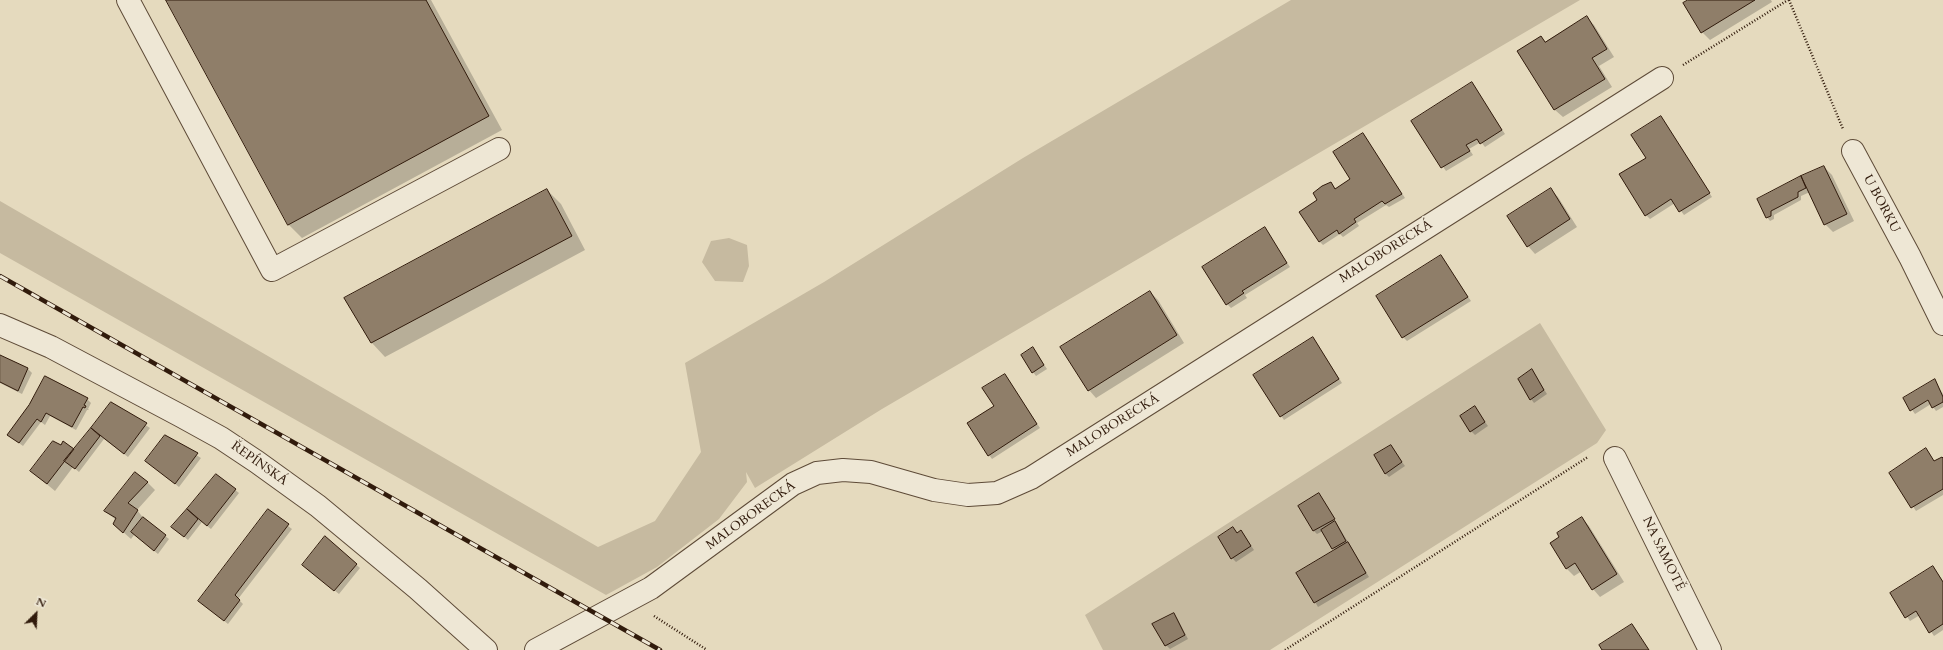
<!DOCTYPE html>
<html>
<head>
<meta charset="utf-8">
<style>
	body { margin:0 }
	#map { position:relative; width:1943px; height:650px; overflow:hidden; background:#e5dabe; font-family:Cardo,serif }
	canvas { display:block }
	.north { position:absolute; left:16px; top:594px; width:40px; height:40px; -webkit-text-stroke:3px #eee7d5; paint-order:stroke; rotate:24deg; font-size:11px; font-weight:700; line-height:16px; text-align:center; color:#311b0c }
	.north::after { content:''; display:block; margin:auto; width:14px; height:18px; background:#311b0c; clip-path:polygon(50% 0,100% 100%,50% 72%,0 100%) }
</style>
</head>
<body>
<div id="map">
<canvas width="1943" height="650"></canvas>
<div class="north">N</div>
</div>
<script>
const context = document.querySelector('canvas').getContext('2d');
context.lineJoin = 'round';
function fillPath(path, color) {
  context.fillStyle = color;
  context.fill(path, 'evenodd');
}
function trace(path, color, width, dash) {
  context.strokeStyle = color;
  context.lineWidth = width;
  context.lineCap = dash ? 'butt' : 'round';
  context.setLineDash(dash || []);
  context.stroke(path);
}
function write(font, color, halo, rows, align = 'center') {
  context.font = font + ' Cardo,serif';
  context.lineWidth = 3.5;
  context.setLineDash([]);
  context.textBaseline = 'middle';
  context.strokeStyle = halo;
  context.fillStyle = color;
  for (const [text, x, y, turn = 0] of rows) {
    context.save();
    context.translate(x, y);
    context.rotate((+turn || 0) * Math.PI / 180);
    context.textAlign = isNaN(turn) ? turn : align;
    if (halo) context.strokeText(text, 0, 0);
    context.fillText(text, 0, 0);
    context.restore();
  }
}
fillPath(new Path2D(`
	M1291 0H1580L882 409 755 488 746 472 747 482 719 519 657 567 606 595 0 253V201L598 547 655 521 701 452 685 363 824 282 1023 158Z
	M729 238 747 245 749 266 743 282 715 281 702 262 711 241Z
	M1540 323 1606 430 1597 443 1270 650H1103L1085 615Z`), '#c6baa0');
fillPath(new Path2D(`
	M168 0H431L502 130 302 238 288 224Z
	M1689 0H1771L1772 2 1710 40 1702 32Z
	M1587 18 1594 25 1614 57 1599 66 1612 87 1563 117 1555 110 1518 51 1541 37 1546 42Z
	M1472 84 1505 134 1485 147 1481 142 1469 149 1473 155 1446 171 1412 122Z
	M1664 121 1712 197 1684 215 1675 203 1650 219 1646 215 1647 158Z
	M1363 134 1405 198 1389 207 1386 205 1357 223 1359 226 1343 237 1340 234 1323 245 1319 241V201L1331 183 1336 189 1352 180Z
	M1824 167 1832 175 1854 221 1833 232 1825 224 1810 192 1801 196V200L1774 215V219L1770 221 1767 217 1758 200Z
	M1550 189 1558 197 1577 227 1535 254 1528 246Z
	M547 190 561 204 585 250 385 357 372 343 345 298Z
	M1264 228 1290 267 1245 295 1247 298 1231 308 1227 304Z
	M1441 257 1471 301 1407 341 1403 337Z
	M1150 292 1158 300 1184 343 1096 398 1089 390Z
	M1313 338 1342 383 1284 420 1254 376Z
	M1033 348 1047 369 1036 376 1033 372Z
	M0 356 28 369 32 373 22 394 0 383Z
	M1532 371 1547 394 1534 403 1531 399Z
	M1005 375 1040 428 992 459 989 455 995 406Z
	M1935 381 1943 394V407L1936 411 1931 404 1915 414 1904 399Z
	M87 399 91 403 88 409 89 410H87L76 430 50 416 45 425 41 422 23 446 12 438 30 406Z
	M111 403 150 428 128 457 104 439 79 472 73 467 55 491 31 471 61 446 74 450Z
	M1475 408 1488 426 1475 435 1471 431Z
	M165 436 201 458 179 487 150 464Z
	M1390 446 1405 466 1389 477 1385 473Z
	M1926 449 1935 462 1943 459V495L1916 511 1891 473Z
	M216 475 239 493 211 529 202 522 188 540 173 527Z
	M147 482 155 490 137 510 145 520 169 539 158 554 134 535 131 539 122 531 116 520 105 511Z
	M1319 494 1369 577 1318 607 1298 573 1336 551 1323 531 1317 534 1314 531Z
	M268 511 292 529 238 599 243 604 228 624 199 601Z
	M1582 518 1589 526 1624 582 1600 597 1593 589 1582 571 1574 576 1566 568 1560 538Z
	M1233 528 1238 534 1241 532 1244 535 1254 550 1236 562 1232 558Z
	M325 538 360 568 339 594 307 569Z
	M1933 567 1943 581V630L1934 636 1920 615 1910 621 1891 593Z
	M1174 614 1177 618 1188 639 1170 649 1166 645Z`), '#0003');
const building = new Path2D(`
	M166 0H426L489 116 288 225Z
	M1688 0H1755L1701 33 1683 3Z
	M1587 16 1607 49 1592 58 1605 79 1554 110 1517 51 1541 36 1545 42Z
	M1472 82 1502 130 1480 144 1477 139 1466 145 1470 151 1441 168 1411 121Z
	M1661 116 1710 193 1679 212 1671 199 1645 216 1619 174 1646 158 1631 135Z
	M1363 133 1402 194 1385 204 1382 201 1354 219 1356 222 1339 234 1337 230 1319 242 1299 212 1317 200 1313 193 1322 186 1331 182 1335 189 1350 179 1333 152Z
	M1824 166 1847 214 1824 225 1801 176Z
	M1801 176 1806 188 1798 192V197L1771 211V216L1766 218 1757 199Z
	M1551 188 1570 219 1527 247 1507 216Z
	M547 189 572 236 371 343 344 298Z
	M1265 227 1287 263 1242 291 1244 293 1226 305 1202 267Z
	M1441 255 1468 297 1402 338 1376 296Z
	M1150 291 1177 335 1088 391 1060 347Z
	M1313 337 1339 379 1280 417 1253 375Z
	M1033 347 1044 365 1032 373 1021 355Z
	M0 355 28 368 18 391 0 382Z
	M1532 369 1544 390 1530 400 1518 379Z
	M1005 374 1037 424 988 456 967 423 994 406 982 388Z
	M45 376 88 398 84 405 86 406 85 408 83 407 72 427 46 413 41 422 37 419 19 443 7 435 29 405Z
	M1935 379 1943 397V402L1932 408 1928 400 1910 411 1903 398Z
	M111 402 147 423 124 454 91 428Z
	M1475 406 1485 422 1470 432 1460 416Z
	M91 428 100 436 75 469 64 461Z
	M165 435 198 453 175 484 145 461Z
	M53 441 61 445 63 441 74 449 47 484 30 471Z
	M1391 445 1402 462 1385 474 1374 455Z
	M1926 448 1934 461 1942 457 1943 458V489L1911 508 1889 473Z
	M135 472 148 482 128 503 138 510 123 533 113 524 116 518 104 511Z
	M216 474 236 489 207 526 187 509Z
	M1319 493 1335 519 1313 531 1298 506Z
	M187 509 198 519 184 537 171 527Z
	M268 509 289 524 235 595 240 600 224 621 198 601Z
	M143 517 166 535 154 551 131 532Z
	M1582 517 1617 574 1592 590 1575 563 1566 569 1550 543 1559 537 1557 533Z
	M1335 521 1346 541 1332 549 1321 530Z
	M1233 527 1237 533 1241 530 1251 546 1231 559 1218 537Z
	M325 536 357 564 334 591 302 565Z
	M1348 542 1366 573 1314 603 1296 573Z
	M1933 566 1943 582V624L1929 633 1916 611 1905 618 1890 593Z
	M1174 613 1185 635 1165 646 1152 624Z
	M1632 624 1649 650H1602L1599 645Z`);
fillPath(building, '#8f7e69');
trace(building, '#311b0c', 1);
const minor = new Path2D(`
	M128 0 272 270 499 149
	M1853 151 1910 257 1943 324
	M0 325 51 347 181 416 221 438 257 462 318 506 418 589 486 650
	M1615 458 1710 650
	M536 650 651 588 793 484 817 473 843 470 871 472 934 490 968 495 997 493 1031 478 1662 78`);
trace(minor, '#5e4b38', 24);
trace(new Path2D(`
	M1789 0 1843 129
	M1683 65 1788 0
	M654 616 707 650
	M1285 650 1588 457`), '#311b0c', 2.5, [1, 2]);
trace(minor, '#eee7d5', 22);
const rail = new Path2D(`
	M0 276 660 650`);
trace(rail, '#311b0c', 4.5);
trace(rail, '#eee7d5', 3, [9]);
write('13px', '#311b0c', '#eee7d5', [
	["U BORKU",1881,204,62],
	["MALOBORECKÁ",1386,252,-32],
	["MALOBORECKÁ",1113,426,-32],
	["ŘEPÍNSKÁ",259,464,35],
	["MALOBORECKÁ",751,516,-36],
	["NA SAMOTĚ",1663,554,64]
]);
</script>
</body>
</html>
